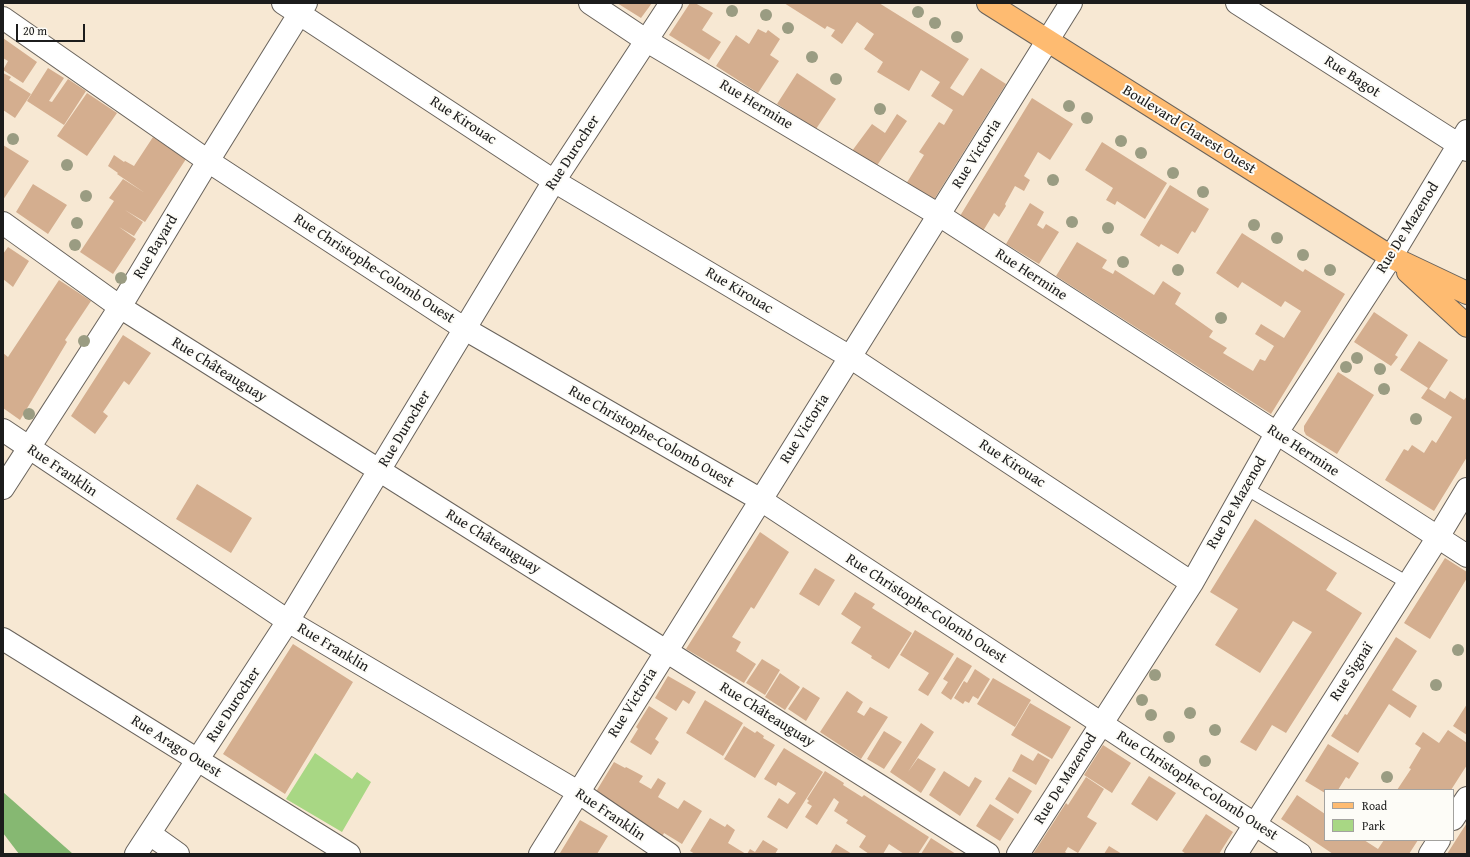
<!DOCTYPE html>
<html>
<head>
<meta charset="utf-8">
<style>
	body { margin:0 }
	#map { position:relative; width:1470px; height:857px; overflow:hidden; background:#f7e8d3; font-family:"Gentium Book Plus",serif }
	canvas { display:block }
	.frame { position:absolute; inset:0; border:4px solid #1c1c1c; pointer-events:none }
	.legend { position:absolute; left:1324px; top:789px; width:130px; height:52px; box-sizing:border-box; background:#fdfcf7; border:1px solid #a3a29f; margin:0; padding:5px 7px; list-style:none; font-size:12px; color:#1c1c1c }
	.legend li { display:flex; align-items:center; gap:8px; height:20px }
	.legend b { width:20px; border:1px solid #a3a29f }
	.scale { position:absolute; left:16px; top:24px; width:69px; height:18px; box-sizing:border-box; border:2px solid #1c1c1c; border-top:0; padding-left:5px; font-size:12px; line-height:14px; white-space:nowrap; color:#1c1c1c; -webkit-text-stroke:3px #fdfcf7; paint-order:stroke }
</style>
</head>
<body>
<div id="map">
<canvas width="1470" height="857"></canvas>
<div class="frame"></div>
<ul class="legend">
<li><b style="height:5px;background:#febb71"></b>Road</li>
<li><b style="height:11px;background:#a8d784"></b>Park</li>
</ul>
<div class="scale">20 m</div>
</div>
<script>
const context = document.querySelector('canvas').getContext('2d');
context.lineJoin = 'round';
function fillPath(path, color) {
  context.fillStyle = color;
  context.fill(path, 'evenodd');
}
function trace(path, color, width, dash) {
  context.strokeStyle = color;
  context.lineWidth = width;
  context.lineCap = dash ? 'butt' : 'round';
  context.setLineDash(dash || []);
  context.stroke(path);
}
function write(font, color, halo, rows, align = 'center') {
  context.font = font + ' "Gentium Book Plus",serif';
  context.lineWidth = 4;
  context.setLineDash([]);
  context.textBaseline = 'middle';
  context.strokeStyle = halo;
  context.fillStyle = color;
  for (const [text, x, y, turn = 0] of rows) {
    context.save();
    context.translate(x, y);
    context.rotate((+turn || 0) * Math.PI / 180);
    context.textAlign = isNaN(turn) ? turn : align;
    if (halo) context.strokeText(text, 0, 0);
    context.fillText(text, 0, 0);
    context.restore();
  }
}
fillPath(new Path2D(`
	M315 753 352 779 357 772 371 782 342 832 286 799Z`), '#a8d784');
fillPath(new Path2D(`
	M3 792 73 854H19L3 833Z`), '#86b872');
fillPath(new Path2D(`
	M617 3H652L641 18Z
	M690 3H695L713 13 702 30 721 42 709 60 669 35Z
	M784 3H879L969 59 950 88 963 96 981 68 1006 84 933 201 906 184 924 155 919 152 939 122 944 125 953 110 931 96 940 82 921 70 909 91 877 72 883 62 864 49 874 34 857 22 842 44 831 36 835 30 827 26 825 29Z
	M758 29 766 33 768 30 780 39 770 55 779 61 758 93 716 66 736 35 749 44Z
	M3 38 37 62 23 83 3 70 8 61 3 58Z
	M48 68 64 78 49 101 52 102 68 79 86 91 64 125 27 101Z
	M3 73 11 77 9 80 31 94 15 118 3 110Z
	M797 73 836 99 816 129 777 104Z
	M87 93 117 113 87 156 57 136Z
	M1032 98 1073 124 1050 160 1038 152 1024 176 1030 180 1024 191 1015 186 1005 204 1006 206 999 217 994 213 983 231 960 216Z
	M897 114 907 121 876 167 852 151 872 124 885 133Z
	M153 137 186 159 145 222 125 210 143 222 134 236 119 227 136 239 113 274 80 252 114 201 109 198 123 179 145 193 117 174 118 173 108 166 114 155 124 162 125 161 134 166Z
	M1102 142 1167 183 1145 219 1117 201 1115 205 1106 200 1113 188 1085 170Z
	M3 145 29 161 3 200Z
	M33 184 67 205 48 234 16 212Z
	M1170 185 1209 209 1195 233 1192 231 1178 254 1161 244 1159 247 1140 235Z
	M1030 203 1044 212 1037 225 1043 229 1046 224 1059 232 1039 264 1006 244Z
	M1242 233 1303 272 1305 269 1345 294 1271 414 1056 276 1077 242 1107 260 1102 268 1113 274 1115 270 1154 295 1163 281 1181 293 1175 304 1213 331 1209 337 1227 348 1223 353 1253 371 1260 359 1265 361 1274 346 1255 334 1261 324 1284 338 1301 311 1285 301 1281 307 1242 282 1238 288 1216 273Z
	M8 247 29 261 13 287 3 279V254Z
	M59 280 91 301 65 340 67 342 20 420 3 408V353L8 357Z
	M1374 312 1408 335 1395 355 1398 357 1391 366 1354 342Z
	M123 335 151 353 129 385 124 381 103 412 108 416 95 434 71 416Z
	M1419 341 1448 360 1429 389 1445 399 1450 391 1464 400 1467 396V457L1434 511 1385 480 1404 449 1408 451 1412 445 1424 453 1432 440 1436 443 1452 417 1421 398 1428 388 1400 370Z
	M1338 372 1374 395 1337 454 1306 435 1304 431V426Z
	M197 484 252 518 231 553 176 519Z
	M1255 519 1337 573 1326 590 1362 613 1286 733 1272 725 1256 751 1240 742 1312 632 1293 621 1260 673 1215 645 1238 609 1210 592Z
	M760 532 789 552 754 609 751 607 732 637 741 642 736 651 756 664 744 683 686 649Z
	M1445 558 1467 572V578L1430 639 1404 623Z
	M815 568 835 580 819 606 799 594Z
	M855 592 875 604 872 608 912 633 889 669 871 658 872 656 851 643 861 627 841 614Z
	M915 630 954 654 928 696 918 690 929 673 900 655Z
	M1396 637 1417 651 1392 690 1417 706 1410 718 1389 704 1358 753 1331 736 1345 714 1347 715Z
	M293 644 353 682 285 794 223 754Z
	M957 657 972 666 951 700 941 693 948 682 943 679Z
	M762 659 780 670 765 695 746 683Z
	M975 669 990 679 978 699 973 696 969 703 965 701 963 704 954 698 964 681 967 683Z
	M780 673 800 687 785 710 765 697Z
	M668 676 696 692 689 704 683 700 676 711 655 698Z
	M993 678 1031 700 1015 727 977 704Z
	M803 687 820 698 806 721 788 709Z
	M847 691 863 702 857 712 864 716 870 707 888 717 861 759 820 732Z
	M705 700 743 723 723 756 686 733Z
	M1030 703 1071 727 1052 759 1011 735Z
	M1467 704V735L1453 726Z
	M649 706 668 718 655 739 659 742 651 755 630 742 638 729 636 727Z
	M921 723 934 732 908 772 918 758 936 769 921 793 890 772Z
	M744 726 755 733 757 731 764 736 763 738 775 745 755 778 724 759Z
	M1448 730 1467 743V765L1451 790H1397L1411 769 1409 768 1421 748 1415 744 1423 732 1439 743Z
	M884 731 902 742 884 769 867 759Z
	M1328 744 1359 763 1349 779 1346 777 1338 790H1325V793L1305 781Z
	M1103 745 1131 763 1112 793 1084 775Z
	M784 748 823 772 787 829 767 817 779 798 788 804 796 793 778 782 776 786 764 779Z
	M1038 753 1050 760 1036 785 1012 771 1021 754 1033 761Z
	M614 762 625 768 626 767 643 776 639 782 651 789 658 778 666 783 658 797 678 809 684 800 702 811 682 844 664 833 662 837 594 795Z
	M825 771 844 783 843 785 862 797 864 795 929 837 918 854H904L889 844 883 854H869L859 847 866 836 846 823 848 820 834 811 839 802 834 798 817 825 805 817 812 806 807 803 809 801 807 799Z
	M944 771 969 787 975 777 982 781 960 816 929 795Z
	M1149 776 1176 793 1157 821 1131 804Z
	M1009 777 1032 791 1018 814 995 799Z
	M1086 777 1104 789 1087 817 1097 823 1078 853 1068 847 1065 852 1068 854H1033L1066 803 1068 805Z
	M1297 795 1325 814V840H1364L1378 849 1384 840H1418L1409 854H1333L1281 819Z
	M990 804 1014 819 1000 841 976 826Z
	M1206 814 1233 832 1219 854H1186L1182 851Z
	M710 818 725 827 727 824 735 830 728 843 746 854H695L690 851Z
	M580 820 608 836 597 854H562L560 853Z
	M1467 823V854H1447L1461 832Z
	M931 838 956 854H921Z
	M763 840 778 849 775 854H747L750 849 755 852Z
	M836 844 852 854H830Z
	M1109 846 1122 854H1104Z`), '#d4ae8f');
const service = new Path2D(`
	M1245 488 1408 583`);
const minor = new Path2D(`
	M283 3 554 181 850 357 1192 583
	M590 3 647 41 939 215 1467 556
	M1237 3 1467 150
	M3 18 208 161 465 329 761 500 1300 854
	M3 223 120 307 988 854
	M3 430 288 621 578 792 669 854
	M3 488 120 307 208 161 306 3
	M3 639 349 854
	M1453 819 1467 798
	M150 834 178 854
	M136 854 288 621 554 181 671 3
	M540 854 1071 3
	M1018 854 1192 583 1276 434 1391 257 1467 131
	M1236 854 1438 537 1467 489
	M1430 854 1439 840`);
const primary = new Path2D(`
	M988 3 1391 257 1467 293
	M1408 272 1467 326`);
trace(service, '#69635c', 14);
trace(minor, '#69635c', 24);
trace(primary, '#69635c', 24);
trace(service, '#fff', 12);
trace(minor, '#fff', 22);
trace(primary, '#febb71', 22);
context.fillStyle = '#9a9c82';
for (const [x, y] of [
	[732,11],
	[918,12],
	[766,15],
	[935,23],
	[788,28],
	[957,37],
	[812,57],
	[836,79],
	[1069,106],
	[880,109],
	[1087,118],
	[13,139],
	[1121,141],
	[1141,153],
	[67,165],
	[1173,173],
	[1053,180],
	[1203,192],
	[86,196],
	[1072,222],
	[77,223],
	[1254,225],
	[1108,228],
	[1277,238],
	[75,245],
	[1303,255],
	[1123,262],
	[1178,270],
	[1330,270],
	[121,278],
	[1221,318],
	[84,341],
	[1357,358],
	[1346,367],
	[1380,369],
	[1384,389],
	[29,414],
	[1416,419],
	[1458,650],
	[1155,675],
	[1436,685],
	[1142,700],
	[1190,713],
	[1151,715],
	[1215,730],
	[1169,737],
	[1205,761],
	[1387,777]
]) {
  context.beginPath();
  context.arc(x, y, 6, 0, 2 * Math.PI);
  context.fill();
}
write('15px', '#1c1c1c', '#fdfcf7', [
	["Rue Bagot",1352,77,33],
	["Rue Hermine",756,105,31],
	["Rue Kirouac",463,121,33],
	["Boulevard Charest Ouest",1189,130,32],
	["Rue Durocher",573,153,-57],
	["Rue Victoria",977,154,-58],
	["Rue De Mazenod",1408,228,-58],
	["Rue Bayard",156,247,-59],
	["Rue Christophe-Colomb Ouest",374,269,33],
	["Rue Hermine",1031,275,33],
	["Rue Kirouac",739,291,31],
	["Rue Châteauguay",219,370,32],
	["Rue Durocher",405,429,-59],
	["Rue Victoria",805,429,-58],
	["Rue Christophe-Colomb Ouest",651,437,30],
	["Rue Hermine",1303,451,33],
	["Rue Kirouac",1012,464,33],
	["Rue Franklin",62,471,34],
	["Rue De Mazenod",1237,503,-60],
	["Rue Châteauguay",493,542,32],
	["Rue Christophe-Colomb Ouest",926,609,33],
	["Rue Franklin",333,648,31],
	["Rue Signaï",1352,672,-57],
	["Rue Victoria",633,703,-58],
	["Rue Durocher",234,705,-57],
	["Rue Châteauguay",767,715,32],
	["Rue Arago Ouest",176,747,32],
	["Rue De Mazenod",1066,779,-58],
	["Rue Christophe-Colomb Ouest",1197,786,33],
	["Rue Franklin",610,815,34]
]);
</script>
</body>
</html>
